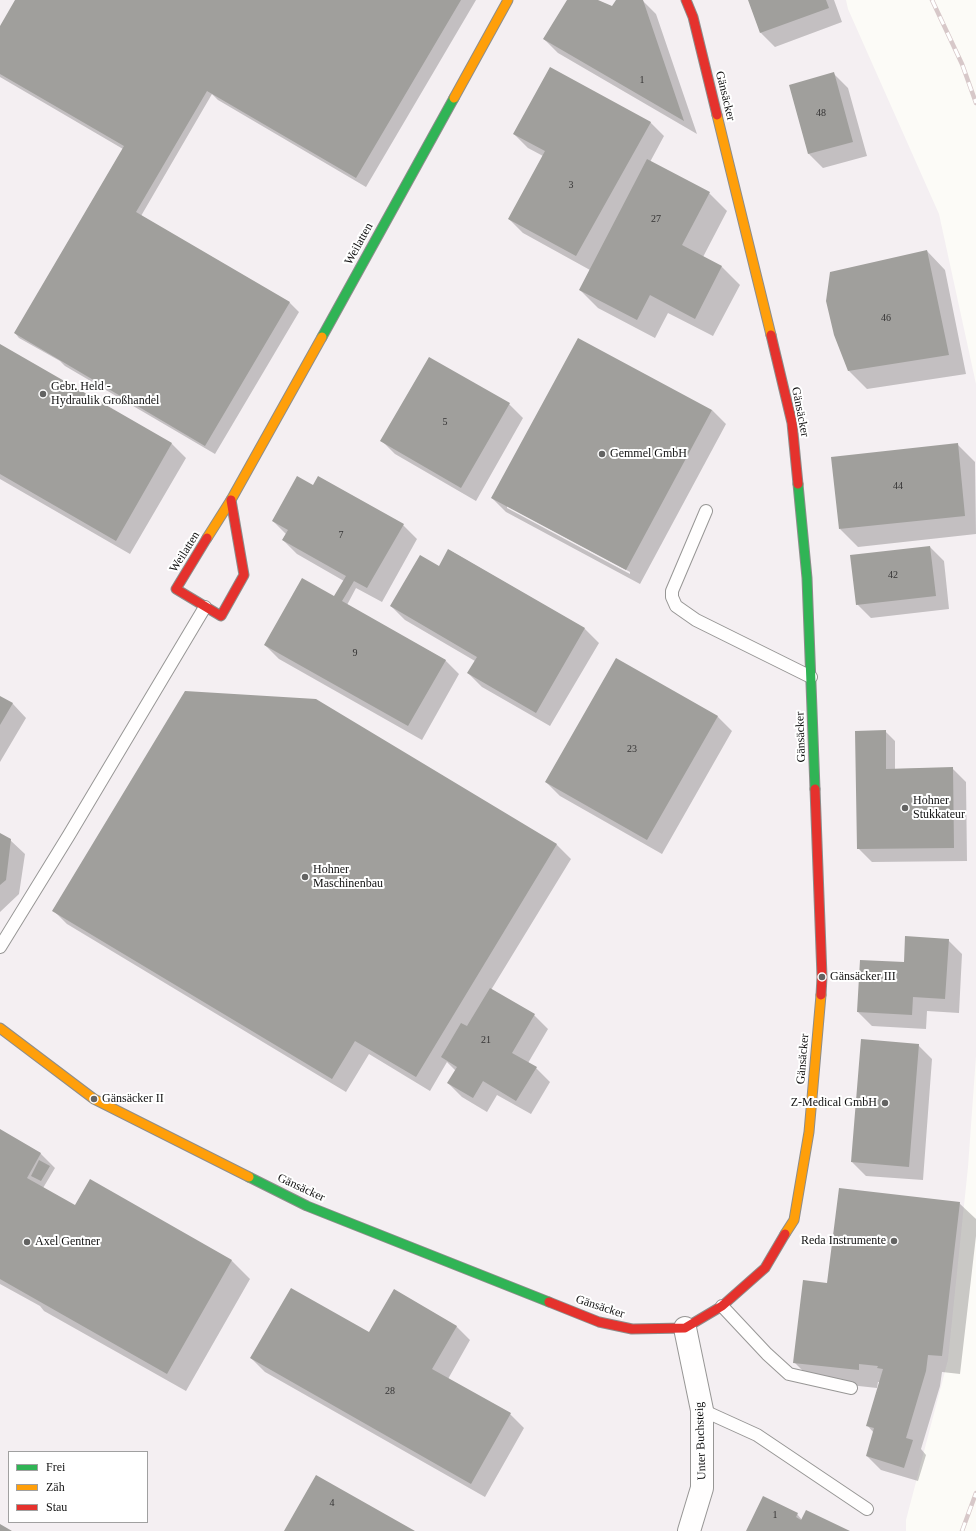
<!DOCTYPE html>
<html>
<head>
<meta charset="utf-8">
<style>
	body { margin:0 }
	#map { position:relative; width:976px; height:1531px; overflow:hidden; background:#fcfbf7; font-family:Georgia,serif }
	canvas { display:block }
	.legend { position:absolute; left:8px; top:1451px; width:140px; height:72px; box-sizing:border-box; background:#fff; border:1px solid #a0a0a0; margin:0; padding:5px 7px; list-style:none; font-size:12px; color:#111 }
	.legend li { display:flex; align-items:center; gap:8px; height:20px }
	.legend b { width:20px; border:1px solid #a0a0a0 }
</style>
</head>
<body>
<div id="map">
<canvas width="976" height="1531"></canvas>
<ul class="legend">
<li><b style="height:5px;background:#30b455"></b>Frei</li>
<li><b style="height:5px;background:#ff9f0a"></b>Zäh</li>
<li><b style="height:5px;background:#e5322d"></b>Stau</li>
</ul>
</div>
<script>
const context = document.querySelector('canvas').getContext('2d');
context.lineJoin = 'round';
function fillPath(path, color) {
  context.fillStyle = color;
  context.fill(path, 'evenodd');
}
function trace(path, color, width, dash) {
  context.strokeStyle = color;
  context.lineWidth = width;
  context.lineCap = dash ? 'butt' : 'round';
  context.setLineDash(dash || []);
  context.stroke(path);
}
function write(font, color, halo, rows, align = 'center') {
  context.font = font + ' Georgia,serif';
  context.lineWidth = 4;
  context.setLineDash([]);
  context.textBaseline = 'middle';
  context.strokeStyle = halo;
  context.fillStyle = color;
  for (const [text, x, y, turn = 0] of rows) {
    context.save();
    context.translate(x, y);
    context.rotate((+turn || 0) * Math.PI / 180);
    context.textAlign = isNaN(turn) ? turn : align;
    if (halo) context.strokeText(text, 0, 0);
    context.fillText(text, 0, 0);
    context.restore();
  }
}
fillPath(new Path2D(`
	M0 0H846L848 9 939 214 976 384V1056L968 1167 948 1360 906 1520V1531H0ZM9 1452H147V1522H9Z`), '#f4eff2');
fillPath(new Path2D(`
	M17 0H476L366 187 218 100 212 94 141 216 290 303 299 312 215 454 65 366 60 361 19 338 15 333 123 149 0 77V28Z
	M568 0H596L613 7 617 0H642L656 14 697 134 558 53 544 39Z
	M749 0H834L842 22 775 47 761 33Z
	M834 74 848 88 867 156 823 168 809 154 790 86Z
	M650 122 664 136 650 162 709 193 727 211 703 257 722 267 740 285 713 336 668 313 655 338 598 308 580 290 590 270 523 233 509 219 543 156 528 148 514 134Z
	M927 251 945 270 966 374 867 389 849 371Z
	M0 346 172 444 186 458 130 554 0 479Z
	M509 404 523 418 476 501 395 454 381 440Z
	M712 410 726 424 640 584 506 512 492 498ZM507 506 630 572V574L507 508Z
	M957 444 975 462 976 534 858 547 840 529Z
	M313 486 403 525 417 539 382 602 356 588 347 605 445 660 459 674 422 740 279 659 265 645 338 600 344 581 297 554 283 540 286 534 273 521Z
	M930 547 944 561 949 609 871 618 857 604Z
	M449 550 585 629 599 643 550 726 482 687 468 673 475 661 405 620 391 606 439 567Z
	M616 660 718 717 732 731 662 854 560 796 546 782Z
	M0 697 13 704 26 718 0 762Z
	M316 700 557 845 571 859 491 990 534 1015 548 1029 528 1063 536 1068 550 1082 531 1114 497 1095 487 1112 462 1097 448 1083 456 1071 447 1062 430 1091 369 1054 346 1092 67 924 53 910Z
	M885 731 895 741V769L952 768 966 782 967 861 872 862 858 848Z
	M0 834 10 840 25 854 19 894 0 912Z
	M948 940 962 954 959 1013 927 1011 926 1029 872 1026 858 1012 905 963Z
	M918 1045 932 1059 923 1180 866 1176 852 1162Z
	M0 1130 41 1154 55 1168 43 1188 75 1206 90 1181 232 1261 250 1279 186 1391 44 1311 40 1306 0 1284Z
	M959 1203 976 1219V1236L960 1374 942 1372 940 1386 921 1449 926 1455 918 1481 881 1470 867 1456 874 1433 867 1425 880 1382H878L877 1388 813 1381 794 1362 828 1284Z
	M456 1326 470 1340 448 1379 510 1414 524 1428 485 1497 265 1372 251 1358 369 1334Z
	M797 1514 802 1520 848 1531H747Z`), '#0003');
fillPath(new Path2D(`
	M15 0H461L356 178 207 91 136 212 290 302 205 446 14 333 124 146 0 74V26Z
	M567 0H598L612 6 616 0H643L684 121 543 39Z
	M748 0H826L829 8 760 33Z
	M550 67 651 122 576 256 508 219 545 151 513 134Z
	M834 72 853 142 808 154 789 85Z
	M647 159 710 192 682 245 722 266 695 319 650 295 637 320 579 290Z
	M927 250 949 355 848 371 834 335 826 301 830 272Z
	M578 338 712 410 626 570 491 498Z
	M0 344 172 443 116 541 0 474Z
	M429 357 510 403 461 488 380 441Z
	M958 443 965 516 839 529 831 457Z
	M297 476 313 485 318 476 404 524 367 588 354 581 342 601 446 660 408 726 264 645 302 578 334 596 346 576 282 540 288 530 272 521Z
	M930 546 936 596 856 605 850 555Z
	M448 549 585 628 536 713 467 673 477 657 390 606 420 555 439 566Z
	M616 658 718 716 647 840 545 782Z
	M185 691 316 699 557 844 416 1077 355 1041 332 1079 52 911Z
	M0 696 13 703 0 725Z
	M886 730V769L953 767 954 848 857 849 855 731Z
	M0 833 11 839 6 880 0 885Z
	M905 936 949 939 945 999 913 997 912 1015 857 1012 860 960 904 962Z
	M490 988 535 1014 512 1053 537 1067 516 1101 483 1081 473 1098 447 1083 457 1067 441 1057 461 1023 467 1026Z
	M861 1039 919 1044 909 1167 851 1162Z
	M0 1129 41 1153 27 1178 75 1205 90 1179 232 1260 167 1374 0 1279Z
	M39 1160 50 1166 41 1181 31 1176Z
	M839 1188 960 1202 942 1356 928 1355 926 1371 906 1438 913 1440 904 1468 866 1456 874 1428 866 1426 883 1369 877 1368 878 1366 859 1364V1370L793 1363 803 1280 827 1283Z
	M291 1288 369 1332 394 1289 457 1326 432 1369 511 1413 471 1484 250 1358Z
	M316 1475 415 1531H284Z
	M763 1496 798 1513 796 1517 801 1520 806 1510 850 1531H746Z
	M0 1524 12 1531H0Z`), '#a09f9c');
const lane = new Path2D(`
	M706 511 672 591V597L676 606 696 620 811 677
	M0 947 69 835 205 607
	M722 1306 767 1354 789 1374 851 1388
	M702 1410 757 1435 867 1509`);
const street = new Path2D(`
	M685 1328 702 1410V1488L689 1531`);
const fast = new Path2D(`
	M322 337 454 98
	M798 484 807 578 815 789
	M249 1177 307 1206 549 1302`);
const slow = new Path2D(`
	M454 98 508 0
	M717 115 771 335
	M207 538 231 500 322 337
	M0 1028 94 1099 249 1177
	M785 1234 794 1220 809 1132 821 995`);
const jam = new Path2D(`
	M686 0 693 17 717 115
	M771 335 792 423 798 484
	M207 538 176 589 221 616 244 575 231 500
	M815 789 822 977 821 995
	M549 1302 599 1322 632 1329 685 1328 722 1306 765 1268 785 1234`);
trace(lane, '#979695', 14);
trace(street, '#979695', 24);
trace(fast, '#8d8d8b', 11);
trace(slow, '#8d8d8b', 11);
trace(jam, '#8d8d8b', 11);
trace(lane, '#fffefe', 12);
trace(street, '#fffefe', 22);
trace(fast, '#30b455', 9);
trace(slow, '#ff9f0a', 9);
trace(jam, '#e5322d', 9);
const rail = new Path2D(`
	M932 0 962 64 976 103
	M962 1531 976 1493`);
trace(rail, '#d7c8c9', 4.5);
trace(rail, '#fff', 3, [9]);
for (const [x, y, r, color] of [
	[43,394,4,"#636362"],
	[602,454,4,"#636362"],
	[905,808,4,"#636362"],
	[305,877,4,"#636362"],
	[822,977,4,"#636362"],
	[94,1099,4,"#636362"],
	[885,1103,4,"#636362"],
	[894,1241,4,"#636362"],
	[27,1242,4,"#636362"]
]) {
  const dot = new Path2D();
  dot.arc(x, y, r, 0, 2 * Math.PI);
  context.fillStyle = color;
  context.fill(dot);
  trace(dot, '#fff', 1.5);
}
write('10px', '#353434', null, [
	["1",642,80],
	["48",821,113],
	["3",571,185],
	["27",656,219],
	["46",886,318],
	["5",445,422],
	["44",898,486],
	["7",341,535],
	["42",893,575],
	["9",355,653],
	["23",632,749],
	["21",486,1040],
	["28",390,1391],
	["4",332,1503],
	["1",775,1515]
]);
write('12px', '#111', '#fff', [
	["Gänsäcker",725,96,76],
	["Weilatten",359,244,-61],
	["Gänsäcker",800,412,79],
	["Weilatten",185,552,-58],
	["Gänsäcker",801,737,-92],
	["Gänsäcker",803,1059,-85],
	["Gänsäcker",301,1188,25],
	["Gänsäcker",600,1307,18],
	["Unter Buchsteig",701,1441,-92]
]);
write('12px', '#111', '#fff', [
	["Gebr. Held -",51,387],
	["Hydraulik Großhandel",51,401],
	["Gemmel GmbH",610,454],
	["Hohner",913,801],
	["Stukkateur",913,815],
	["Hohner",313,870],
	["Maschinenbau",313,884],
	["Gänsäcker III",830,977],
	["Gänsäcker II",102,1099],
	["Z-Medical GmbH",877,1103,"right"],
	["Reda Instrumente",886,1241,"right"],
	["Axel Gentner",35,1242]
], 'left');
</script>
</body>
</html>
